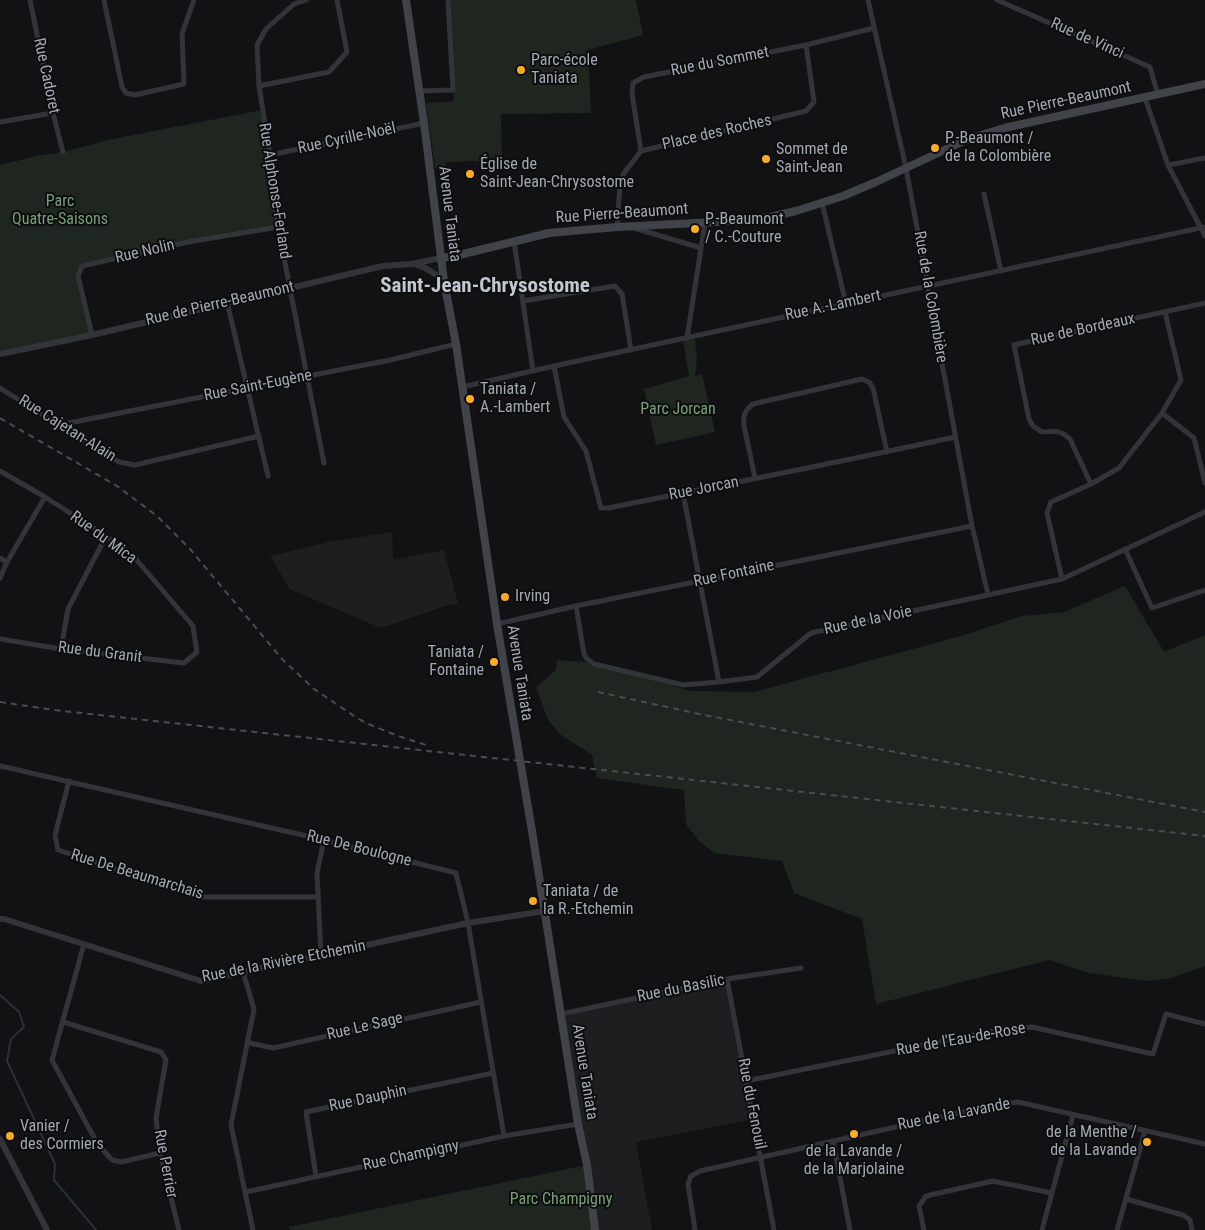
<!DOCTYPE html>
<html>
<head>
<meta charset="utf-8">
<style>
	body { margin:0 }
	canvas { display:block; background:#121214 }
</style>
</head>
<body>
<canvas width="1205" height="1230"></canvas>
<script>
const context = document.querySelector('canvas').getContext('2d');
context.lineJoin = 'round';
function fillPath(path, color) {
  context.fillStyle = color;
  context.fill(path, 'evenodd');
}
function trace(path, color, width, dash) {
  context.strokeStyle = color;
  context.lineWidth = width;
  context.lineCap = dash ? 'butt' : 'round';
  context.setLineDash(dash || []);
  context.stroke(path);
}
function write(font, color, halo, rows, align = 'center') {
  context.font = font + ' "Roboto Condensed",sans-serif';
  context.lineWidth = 4;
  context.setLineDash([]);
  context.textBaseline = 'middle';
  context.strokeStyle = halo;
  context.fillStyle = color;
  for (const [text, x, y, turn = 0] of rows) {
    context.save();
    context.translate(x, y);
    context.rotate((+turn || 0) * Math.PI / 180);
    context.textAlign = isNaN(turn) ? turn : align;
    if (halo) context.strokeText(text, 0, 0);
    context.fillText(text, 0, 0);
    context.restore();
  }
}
fillPath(new Path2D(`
	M392 532 393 560 444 550 458 604 448 605 381 628 290 589 270 556 330 542Z
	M727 979 754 1119 636 1142 652 1230H595L561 1014Z`), '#1e1e21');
fillPath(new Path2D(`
	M448 0H636L643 35 588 50 591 113 501 114 502 160 499 164 473 161 446 162V168H435L426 103 454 101Z
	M262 110 278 227 188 242 82 266 78 276 92 335 0 354V165L37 156 63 152 113 139Z
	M694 336 697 358 695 376 702 374 715 432 656 445 644 389 689 376 683 339Z
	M1125 586 1164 652 1205 635V966L1171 978 1146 981 1089 973 1049 960 876 1004 862 919 794 893 782 861 714 853 698 840 686 824 684 790 597 778 592 755 561 735 548 720 536 687 556 670 557 660 583 662 670 685 690 691 754 692 961 636 1022 616 1064 612Z
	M587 1165 595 1230H290L289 1227Z`), '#1e261f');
trace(new Path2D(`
	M0 995 19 1012 24 1027 11 1039 7 1061 55 1164 54 1180 96 1230`), '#283138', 2);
trace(new Path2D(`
	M30 0 53 113 63 152
	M104 0 122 87 126 93 135 95 184 84 182 34 194 0
	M306 0 294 4 266 29 257 45 259 86 270 155 278 227 324 463
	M868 0 906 168 972 526 988 594
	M997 0 1150 67 1158 95
	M259 86 329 72 347 52 337 0
	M420 91 453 90 448 0
	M1145 98 1168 165 1205 236
	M0 122 53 113
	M641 151 632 94 633 83 644 77 806 45 874 28
	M270 155 424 123
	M1168 165 1205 158
	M984 194 1001 271
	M822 203 846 304
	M617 227 620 185 624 173 641 151 806 111 814 102 806 45
	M634 228 701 248
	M514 241 533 371
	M523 301 615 286 622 294 631 350
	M227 302 268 476
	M92 335 78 276 82 266 188 242 278 227
	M687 338 705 223
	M554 366 564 417 586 451 601 508H608C724 485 840 462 955 437
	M462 387 554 366 1205 227
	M0 388 119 462 135 465 259 436
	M1162 413 1194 438 1205 483
	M59 425 390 360 456 344
	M0 471 45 497 106 536 135 558 193 626 197 652 184 663 61 649 0 639
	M755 478 744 426C743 416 744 411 753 404L862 379 869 382 873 388 887 452
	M1091 484 1070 439C1061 430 1054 431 1042 432L1033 426 1029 419 1014 345 1205 303
	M683 493 719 682
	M1125 549 1152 608 1205 590
	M0 558 7 562
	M0 578 7 562 45 497
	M1062 579 1047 513 1051 502 1091 484 1119 468 1162 413 1181 380 1165 312
	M576 606 584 654 587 659 594 664 683 685 719 682 757 677 811 633 1062 579 1205 512
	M497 624 576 606 972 526
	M61 649 68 609 106 536
	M0 766 324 840 456 873 468 923 504 1136
	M69 781 55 835 58 850 200 897H318
	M84 944 52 1060 97 1143 112 1160 121 1162 160 1153
	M321 955 317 873 324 840
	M243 972 254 1009 231 1125 253 1230
	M727 979 774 1230
	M561 1014 727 979 801 968
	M63 1022 161 1052 166 1060 156 1118 160 1153 179 1230
	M249 1043 273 1048 481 1002
	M746 1081 999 1030 1032 1027 1153 1054 1166 1014 1205 1024
	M833 1141 850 1230
	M316 1176 306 1112 493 1073
	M246 1192 504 1136 578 1124
	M1126 1199 1183 1215 1190 1220 1192 1230
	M695 1230 688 1184 691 1176 700 1171 989 1106 1018 1102 1205 1144
	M924 1230 919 1206 926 1196 993 1181 1052 1193
	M1042 1230 1073 1115
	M1117 1230 1145 1131`), '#333439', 5);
trace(new Path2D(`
	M415 264C426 267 435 274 444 281
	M0 354 92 335 383 266 411 264 441 258
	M0 919H4L201 981 468 923 545 911
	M0 1139 47 1230`), '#333439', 6);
trace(new Path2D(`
	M406 0 424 123 444 281 456 344 497 624 532 831 578 1124 587 1165 595 1230
	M441 258 455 256 549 233 617 227 737 221 770 217 796 211 843 196 876 182 968 139 1004 128 1205 84`), '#404349', 8);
trace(new Path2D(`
	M0 418 117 486 157 516 190 549 282 659 314 689 354 716 366 723 398 736 426 745
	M598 692 704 715 1205 812
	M0 702 54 710 1205 836`), '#494c52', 2, [6, 5]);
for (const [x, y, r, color] of [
	[521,70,5,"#fcac21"],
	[935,148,5,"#fcac21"],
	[766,159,5,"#fcac21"],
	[470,174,5,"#fcac21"],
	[695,229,5,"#fcac21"],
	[470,399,5,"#fcac21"],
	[505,597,5,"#fcac21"],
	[494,662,5,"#fcac21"],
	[533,901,5,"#fcac21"],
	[854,1134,5,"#fcac21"],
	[10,1136,5,"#fcac21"],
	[1147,1142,5,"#fcac21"]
]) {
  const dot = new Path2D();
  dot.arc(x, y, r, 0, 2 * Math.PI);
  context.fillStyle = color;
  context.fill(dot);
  trace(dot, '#0d0d0e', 2);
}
write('16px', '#a2a9b5', '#0d0d0e', [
	["Rue de Vinci",1087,39,24],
	["Rue du Sommet",720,62,-11],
	["Rue Cadoret",46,76,78],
	["Rue Pierre-Beaumont",1066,101,-12],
	["Place des Roches",717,133,-13],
	["Rue Cyrille-Noël",347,139,-12],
	["Rue Alphonse-Ferland",274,191,81],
	["Avenue Taniata",449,214,83],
	["Rue Pierre-Beaumont",622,214,-4],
	["Rue Nolin",145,252,-13],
	["Rue de la Colombière",930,297,80],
	["Rue de Pierre-Beaumont",220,304,-13],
	["Rue A.-Lambert",833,306,-12],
	["Rue de Bordeaux",1083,330,-12],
	["Rue Saint-Eugène",258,386,-11],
	["Rue Cajetan-Alain",67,429,32],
	["Rue Jorcan",704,489,-11],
	["Rue du Mica",103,538,36],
	["Rue Fontaine",734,574,-12],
	["Rue de la Voie",868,621,-12],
	["Rue du Granit",100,653,7],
	["Avenue Taniata",519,673,81],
	["Rue De Boulogne",359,849,14],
	["Rue De Beaumarchais",137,875,17],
	["Rue de la Rivière Etchemin",284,962,-11],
	["Rue du Basilic",681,989,-11],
	["Rue Le Sage",365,1027,-13],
	["Rue de l'Eau-de-Rose",961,1040,-10],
	["Avenue Taniata",584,1072,81],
	["Rue Dauphin",368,1099,-12],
	["Rue du Fenouil",751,1104,79],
	["Rue de la Lavande",954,1115,-11],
	["Rue Champigny",411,1156,-12],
	["Rue Perrier",165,1164,79]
]);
write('16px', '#a2a9b5', '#0d0d0e', [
	["Parc-école",531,61],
	["Taniata",531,79],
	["P.-Beaumont /",945,139],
	["de la Colombière",945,157],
	["Sommet de",776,150],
	["Saint-Jean",776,168],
	["Église de",480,165],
	["Saint-Jean-Chrysostome",480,183],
	["P.-Beaumont",705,220],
	["/ C.-Couture",705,238],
	["Taniata /",480,390],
	["A.-Lambert",480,408],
	["Irving",515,597],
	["Taniata /",484,653,"right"],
	["Fontaine",484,671,"right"],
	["Taniata / de",543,892],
	["la R.-Etchemin",543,910],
	["Vanier /",20,1127],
	["des Cormiers",20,1145],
	["de la Menthe /",1137,1133,"right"],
	["de la Lavande",1137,1151,"right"],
	["de la Lavande /",854,1152,"center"],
	["de la Marjolaine",854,1170,"center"]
], 'left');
write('16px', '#78a179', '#0d0d0e', [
	["Parc",60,202],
	["Quatre-Saisons",60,220],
	["Parc Jorcan",678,410],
	["Parc Champigny",561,1200]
]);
write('bold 21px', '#c3c7d1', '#0d0d0e', [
	["Saint-Jean-Chrysostome",485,287]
]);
</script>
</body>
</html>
